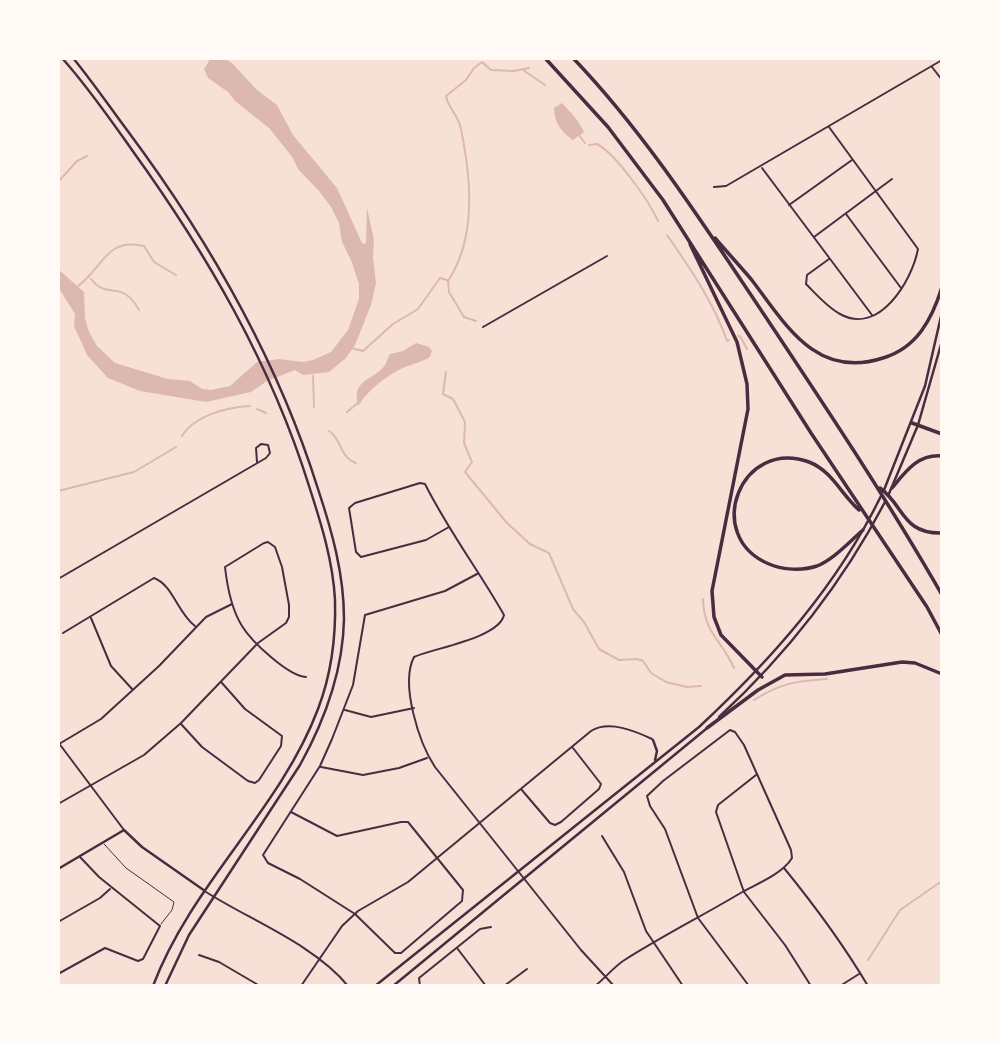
<!DOCTYPE html>
<html>
<head>
<meta charset="utf-8">
<style>
	body { margin:0 }
	#map { position:relative; width:1000px; height:1044px; overflow:hidden; background:#f7e1d7; font-family:"Varela Round",sans-serif }
	canvas { display:block }
	.frame { position:absolute; inset:0; border:60px solid #fffaf5; pointer-events:none }
</style>
</head>
<body>
<div id="map">
<canvas width="1000" height="1044"></canvas>
<div class="frame"></div>
</div>
<script>
const context = document.querySelector('canvas').getContext('2d');
context.lineJoin = 'round';
function fillPath(path, color) {
  context.fillStyle = color;
  context.fill(path, 'evenodd');
}
function trace(path, color, width, dash) {
  context.strokeStyle = color;
  context.lineWidth = width;
  context.lineCap = dash ? 'butt' : 'round';
  context.setLineDash(dash || []);
  context.stroke(path);
}
fillPath(new Path2D(`
	M208 58H224L232 63 257 90 277 105 293 135 337 188 362 243 366 244 367 208 374 240 373 257 376 283 371 305 355 345 346 358 329 372 303 375 295 370 267 381 251 392 206 402 140 391 108 378 87 355 74 326 75 314 58 287V269L84 292 85 318 89 332 97 346 115 363 168 379 190 381 202 389 211 390 230 386 257 362 279 359 303 362 313 360 331 352 348 330 359 299V284L351 260 342 242 339 223 331 207 320 192 298 169 293 158 269 128 235 101 228 92 208 78 204 69 209 61Z
	M562 103C570 112 579 120 584 132L573 140C561 132 554 122 554 108Z
	M416 343 429 347 432 351 430 357C422 362 413 364 405 367 386 376 369 389 358 406 351 378 374 381 385 365 387 361 388 357 390 354L403 351Z`), '#dcb8b0');
trace(new Path2D(`
	M523 70 545 85
	M578 134 585 143
	M589 145 597 144C616 154 649 201 658 221
	M58 182 77 161 87 156
	M667 235C690 268 714 303 727 341L729 340
	M91 279C108 301 121 278 139 310
	M78 286C103 268 106 237 144 246L154 262 176 275
	M476 321 464 317 449 292 448 281C477 237 471 178 461 129 459 116 448 108 446 96L466 80 474 68 482 62 491 70 514 71 529 68
	M738 336H740L747 349
	M351 348 363 351 393 324 418 309 440 278 447 280
	M446 372 443 394 453 399 465 422 464 443 472 462 465 472 507 523 530 544 549 553 573 609 584 622 599 649 619 660 637 659 643 661 651 673 666 682 687 687 701 686
	M313 376 314 407
	M257 409 266 413
	M347 412 359 402
	M329 431C342 439 339 457 356 463
	M182 436C194 416 227 407 250 406
	M58 491 134 472 176 447
	M703 599C704 634 722 640 734 668
	M754 700C781 683 796 681 827 679
	M868 960 900 910 942 881`), '#dcb8b0', 2);
trace(new Path2D(`
	M104 844 126 868 174 902 172 910 161 924`), '#4a2c40', 1);
trace(new Path2D(`
	M483 327 607 256`), '#4a2c40', 2);
trace(new Path2D(`
	M932 67 942 80
	M762 168 872 315
	M714 187 726 186 942 60
	M789 205 852 160
	M846 214 901 288
	M814 237 892 179
	M829 259 807 275 806 284C816 294 827 307 840 314 879 336 912 281 918 249L829 127
	M449 527 426 540 361 557 356 552 349 508 355 503 420 483 425 484C448 530 479 571 504 615 499 638 434 648 414 657 400 684 419 743 435 767L581 950 614 986
	M58 579 266 458 270 453 268 445 261 444 256 448 257 462
	M91 618 111 666 133 690
	M63 633 154 578C173 585 178 614 195 626
	M345 710 371 717 414 708
	M181 724 202 747 248 781 255 783 259 780 281 746 282 736 245 709 222 683
	M58 742 124 830
	M59 744 101 719 159 666 206 617 232 604
	M321 767 363 775 399 768 427 758
	M756 775 718 805 716 812 744 892 785 945 811 986
	M521 789 550 823 555 825 561 822 599 789 601 784 573 748
	M58 804 144 755 181 723 258 643 286 623 289 617V605L282 567 275 547 268 542 264 543 225 567C227 585 232 610 242 626 251 641 288 676 306 677
	M291 812 337 836 401 822H408L463 890 462 901 401 953H395L355 914 300 879 268 863 263 855 320 766 332 739 353 685 365 615 445 591 477 574
	M602 836 624 872 646 931 683 986
	M784 868C815 906 843 944 868 986
	M206 892C250 920 315 945 348 986
	M58 922 100 898 110 889
	M457 948 486 986
	M199 955 219 962 260 986
	M58 974 105 948 138 961 143 959 160 926 99 877 80 857
	M301 986 342 926 358 911 408 882 591 731C609 720 635 731 652 739
	M420 986 419 978 480 929 491 927
	M504 986 527 969
	M595 986C605 978 613 968 623 961 662 936 704 915 744 891 759 883 783 873 792 858L791 850 744 745 735 732 730 730 663 781 647 796 650 806 665 829 698 918 749 986
	M840 986 859 974`), '#4a2c40', 2);
trace(new Path2D(`
	M58 869 124 830 142 847 205 891`), '#4a2c40', 2.5);
trace(new Path2D(`
	M62 58C88 87 110 119 132 150 207 254 271 364 309 486 321 523 333 561 335 600 336 636 331 675 318 709 280 810 191 884 153 986
	M73 58C92 81 109 106 127 130 209 240 277 358 318 489 332 531 344 574 344 619 343 671 325 720 300 765L189 935 165 986
	M884 490 925 386 942 312
	M888 496 918 425 942 341
	M719 717C786 655 842 584 885 502
	M653 740 657 751 655 760
	M375 986 699 727C772 659 837 586 881 496
	M393 986 706 729`), '#4a2c40', 2.5);
trace(new Path2D(`
	M545 58 608 127 663 200 811 433 927 607 942 635
	M573 58C641 129 696 213 751 295 817 394 883 492 942 595
	M715 238C727 252 739 265 751 279 785 323 815 380 883 358 917 348 932 319 942 287
	M690 244 737 342 747 384 748 409 712 591 714 617 721 635 762 677
	M912 423 942 434
	M880 488C904 505 902 534 942 533
	M892 488C906 471 918 454 942 456
	M859 510C841 494 832 471 809 462 741 437 702 536 769 564 783 570 802 571 817 566 834 559 849 542 863 530
	M707 728 758 690 785 675 825 674 902 662 915 663 942 674`), '#4a2c40', 3.5);
</script>
</body>
</html>
